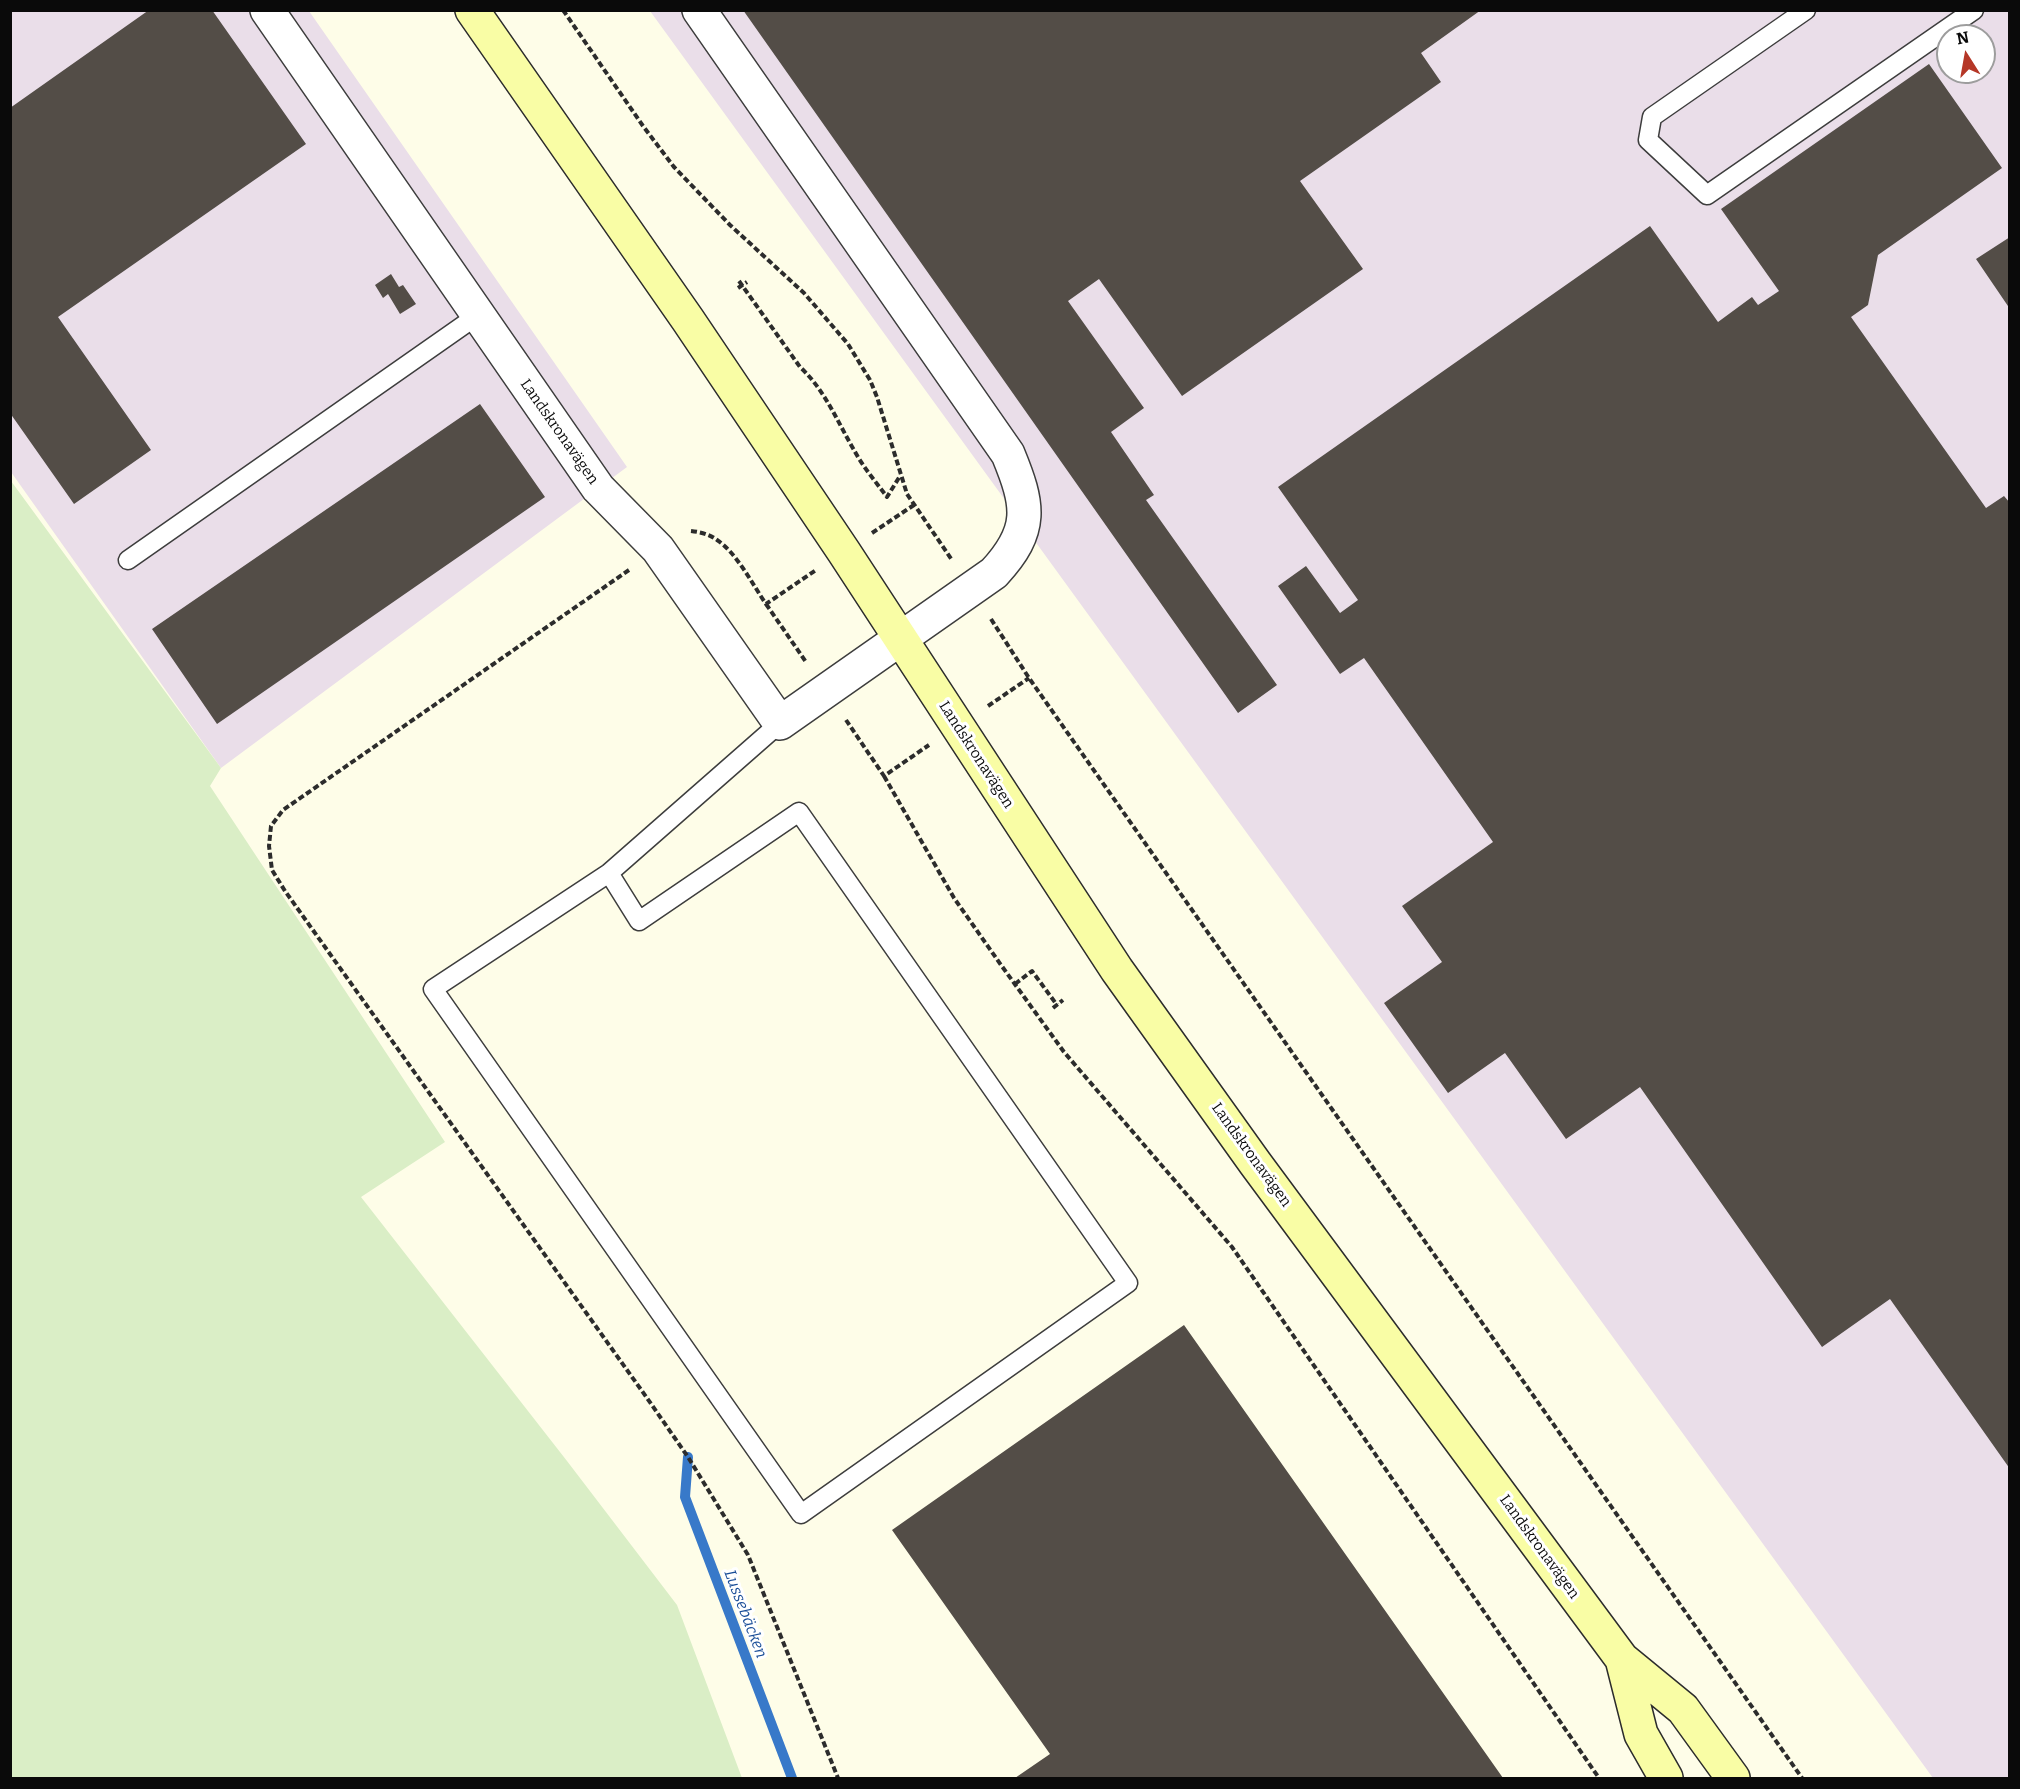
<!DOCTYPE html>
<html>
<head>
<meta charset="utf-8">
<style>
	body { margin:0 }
	#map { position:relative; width:2020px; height:1789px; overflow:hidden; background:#fefde8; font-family:Bitter,serif }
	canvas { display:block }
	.frame { position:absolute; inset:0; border:12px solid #0a0a0a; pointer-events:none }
	.north { position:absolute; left:1936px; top:24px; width:60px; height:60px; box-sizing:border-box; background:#fff; border:2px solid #9d9d9d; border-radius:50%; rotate:349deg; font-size:16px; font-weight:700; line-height:24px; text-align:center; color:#0a0a0a }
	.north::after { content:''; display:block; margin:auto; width:21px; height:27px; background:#b53727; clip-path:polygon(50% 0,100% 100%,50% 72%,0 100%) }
</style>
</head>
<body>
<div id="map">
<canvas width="2020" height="1789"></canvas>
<div class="frame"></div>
<div class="north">N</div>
</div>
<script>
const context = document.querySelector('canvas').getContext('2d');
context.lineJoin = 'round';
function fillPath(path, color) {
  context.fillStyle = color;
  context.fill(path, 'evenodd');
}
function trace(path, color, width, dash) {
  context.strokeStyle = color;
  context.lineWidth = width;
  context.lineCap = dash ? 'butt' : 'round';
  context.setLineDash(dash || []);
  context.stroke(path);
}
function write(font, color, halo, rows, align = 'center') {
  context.font = font + ' Bitter,serif';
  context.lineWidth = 6;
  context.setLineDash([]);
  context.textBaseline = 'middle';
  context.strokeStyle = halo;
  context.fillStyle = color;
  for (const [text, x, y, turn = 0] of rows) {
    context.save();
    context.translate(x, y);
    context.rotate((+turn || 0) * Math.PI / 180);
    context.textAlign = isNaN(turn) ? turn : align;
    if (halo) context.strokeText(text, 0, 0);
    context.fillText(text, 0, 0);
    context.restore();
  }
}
fillPath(new Path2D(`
	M10 11H309L627 467 221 768 11 472Z
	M650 11H2009V1778H1933ZM1948 36H1984V72H1948Z`), '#eadee9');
fillPath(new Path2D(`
	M11 481 221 768 210 786 445 1142 361 1197 567 1461 677 1605 742 1778H11Z`), '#daeec6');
trace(new Path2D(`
	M688 1457 685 1497 792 1778`), '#3879c9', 10);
fillPath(new Path2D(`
	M149 10H212L306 144 58 317 151 450 74 504 10 413V108Z
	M743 10H1481L1421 53 1441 82 1300 181 1363 269 1182 396 1099 279 1068 301 1144 408 1111 432 1154 495 1146 500 1277 685 1238 713Z
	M1929 64 2002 168 1878 255 1868 305 1851 317 1986 508 2004 496 2010 503V1469L1890 1299 1822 1347 1640 1087 1566 1139 1505 1053 1448 1093 1384 1003 1442 962 1402 906 1493 842 1364 658 1340 674 1278 586 1306 566 1340 613 1358 600 1278 487 1650 226 1718 322 1752 297 1758 305 1779 291 1721 209Z
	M2010 237V309L1976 259Z
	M391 274 399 287 403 285 416 304 400 314 388 294 383 298 375 285Z
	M480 404 545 497 217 724 152 629Z
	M1184 1325 1503 1778H1015L1050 1754 892 1530Z`), '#534d47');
const service = new Path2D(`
	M1806 10 1652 117 1648 140 1707 195 1974 10
	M128 560 478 315
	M609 873 639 921 799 812 1128 1283 801 1514 433 989 609 873 780 723`);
const minor = new Path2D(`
	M267 10 598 488 658 549 780 723 994 573C1034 530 1029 505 1008 454L699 10`);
const secondary = new Path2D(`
	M472 10 688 320 844 552 1117 970 1255 1163 1622 1659 1683 1709 1733 1778
	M1622 1659 1641 1734 1666 1778`);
trace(service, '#3d3d3d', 21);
trace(minor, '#3d3d3d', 36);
trace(secondary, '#2c2c2c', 36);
trace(new Path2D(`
	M563 10 643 126 674 167 730 225 804 293 848 344 870 380 877 397 907 494 952 560
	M739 281 800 367C825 390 837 421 854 450 863 467 876 482 887 497L900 476
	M738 288 747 282
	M691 531C700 532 709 534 717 540 736 552 753 585 766 604L816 570
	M872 533 914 505
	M629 570 283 810 271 826 269 846 272 870 285 891 647 1398 688 1457 748 1555 838 1778
	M766 604 806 662
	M991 619 1029 678 1802 1778
	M988 706 1029 678
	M846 720 884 776 929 745
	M884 776 954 898 1001 965 1064 1052 1232 1247 1599 1778
	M1015 984 1032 971 1057 1005
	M1053 1008 1063 1000`), '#2c2c2c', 4, [6, 3]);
trace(service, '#fff', 18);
trace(minor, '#fff', 33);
trace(secondary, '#f9fda5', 33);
write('15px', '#0a0a0a', '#fff', [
	["Landskronavägen",559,432,55],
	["Landskronavägen",976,755,57],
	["Landskronavägen",1251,1155,54],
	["Landskronavägen",1539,1547,54]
]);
write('italic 16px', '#194d97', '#fff', [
	["Lussebäcken",745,1614,69]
]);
</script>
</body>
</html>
